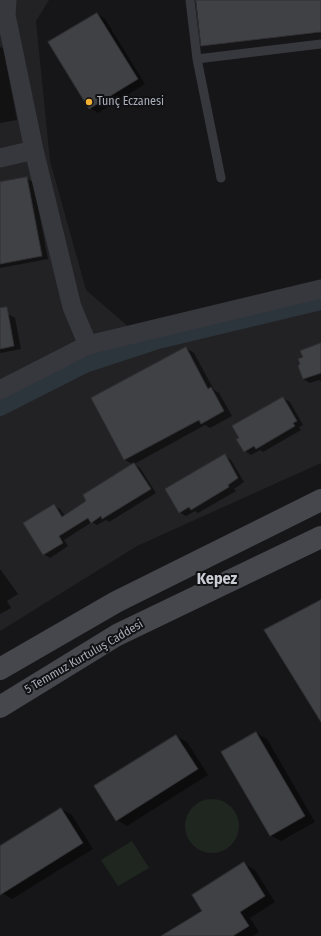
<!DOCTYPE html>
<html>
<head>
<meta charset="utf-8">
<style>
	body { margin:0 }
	canvas { display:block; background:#161618 }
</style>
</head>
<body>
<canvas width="321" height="936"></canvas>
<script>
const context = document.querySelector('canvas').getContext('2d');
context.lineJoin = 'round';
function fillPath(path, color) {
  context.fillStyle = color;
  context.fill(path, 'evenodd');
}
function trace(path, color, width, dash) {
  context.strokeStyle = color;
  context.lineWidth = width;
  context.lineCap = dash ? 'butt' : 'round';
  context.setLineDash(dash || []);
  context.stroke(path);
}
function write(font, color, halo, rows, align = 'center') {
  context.font = font + ' "Fira Sans Condensed",sans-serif';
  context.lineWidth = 4;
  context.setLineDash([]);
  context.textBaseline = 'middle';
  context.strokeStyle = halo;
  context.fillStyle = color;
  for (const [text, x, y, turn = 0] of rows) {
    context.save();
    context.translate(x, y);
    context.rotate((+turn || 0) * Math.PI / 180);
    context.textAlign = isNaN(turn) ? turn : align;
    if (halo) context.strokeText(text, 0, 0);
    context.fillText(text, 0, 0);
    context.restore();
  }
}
fillPath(new Path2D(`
	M0 0H49L36 21 50 161 86 290 138 335 321 293V463L137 546 0 631Z`), '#222225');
fillPath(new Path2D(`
	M185 826a27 27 0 1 1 54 0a27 27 0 1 1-54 0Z
	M132 841 149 868 118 886 101 860Z`), '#1e261f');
fillPath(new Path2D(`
	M206 0H321V33L205 46 202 45Z
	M97 14 105 19 145 84 98 113 90 108Z
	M0 47 3 48 17 120 0 123Z
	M26 178 33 182 48 259 0 268V183Z
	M8 314 15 318 21 349 0 353V316Z
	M321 344V381L319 380 310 383 303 379Z
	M186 348 194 353 214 390 219 393 232 416 210 428 205 425 134 464 140 468 156 493 109 522 106 520 97 525 92 522 64 540 68 546 50 558 44 554 54 506 60 509 65 516 88 501 134 465 125 460 92 398Z
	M283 398 290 402 303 425 299 427 301 430 263 452 260 450 251 455 245 451Z
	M225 456 231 460 244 482 234 489 236 491 198 513 195 511 186 516 179 512Z
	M0 569 18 594 7 601 11 608 0 614Z
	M256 733 267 739 315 822 281 841 270 835Z
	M176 736 187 742 208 775 127 826 117 820Z
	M61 809 72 815 93 849 12 899 2 893 0 891V848Z
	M244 864 255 870 275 902 250 918 259 932 253 936H178L203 911Z`), '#0007');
trace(new Path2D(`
	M0 407 85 364 158 340 321 301`), '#2c353c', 18);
const building = new Path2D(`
	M196 0H321V32L201 46Z
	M97 13 138 79 89 109 48 42Z
	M27 177 42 256 0 264V182Z
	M7 307 14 346 0 349V308Z
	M321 343V373L303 379 298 366 300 364 298 359 303 357 300 351Z
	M186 347 208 389 211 387 224 411 201 424 199 420 124 460 91 398Z
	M283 397 297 421 293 423 295 426 256 449 254 446 244 452 236 439 239 438 232 426Z
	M225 454 238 478 228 485 229 487 191 510 189 507 179 513 165 489Z
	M134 463 151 489 102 519 101 516 91 523 88 518 59 536 63 543 43 555 23 523 54 504 62 517 86 501 83 495Z
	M321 600V722L264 630Z
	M256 732 305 816 270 836 221 752Z
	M176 735 198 769 116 821 94 786Z
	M61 808 83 843 0 895V846Z
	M244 862 265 896 240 912 249 926 233 936H161L202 911 192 895Z`);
fillPath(building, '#404145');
trace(building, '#303034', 1);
trace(new Path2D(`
	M190 0 197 59 221 178
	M197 59 321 44`), '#37383d', 9);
trace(new Path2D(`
	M7 0 6 15 34 150 72 307 88 345
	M0 158 34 150
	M0 390 88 345 321 289`), '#37383d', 19);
trace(new Path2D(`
	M0 669 116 602 321 500
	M0 707 117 635 321 537`), '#45474d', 22);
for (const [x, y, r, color] of [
	[89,102,4,"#f2b134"]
]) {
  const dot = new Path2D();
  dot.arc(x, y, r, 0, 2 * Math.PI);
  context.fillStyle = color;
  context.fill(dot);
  trace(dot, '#111113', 1.5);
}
write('12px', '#a8adb8', '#111113', [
	["Tunç Eczanesi",97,102]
], 'left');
write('12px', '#a8adb8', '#111113', [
	["5 Temmuz Kurtuluş Caddesi",84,657,-30]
]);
write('bold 16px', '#c9ccd4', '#111113', [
	["Kepez",217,580]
]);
</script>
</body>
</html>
